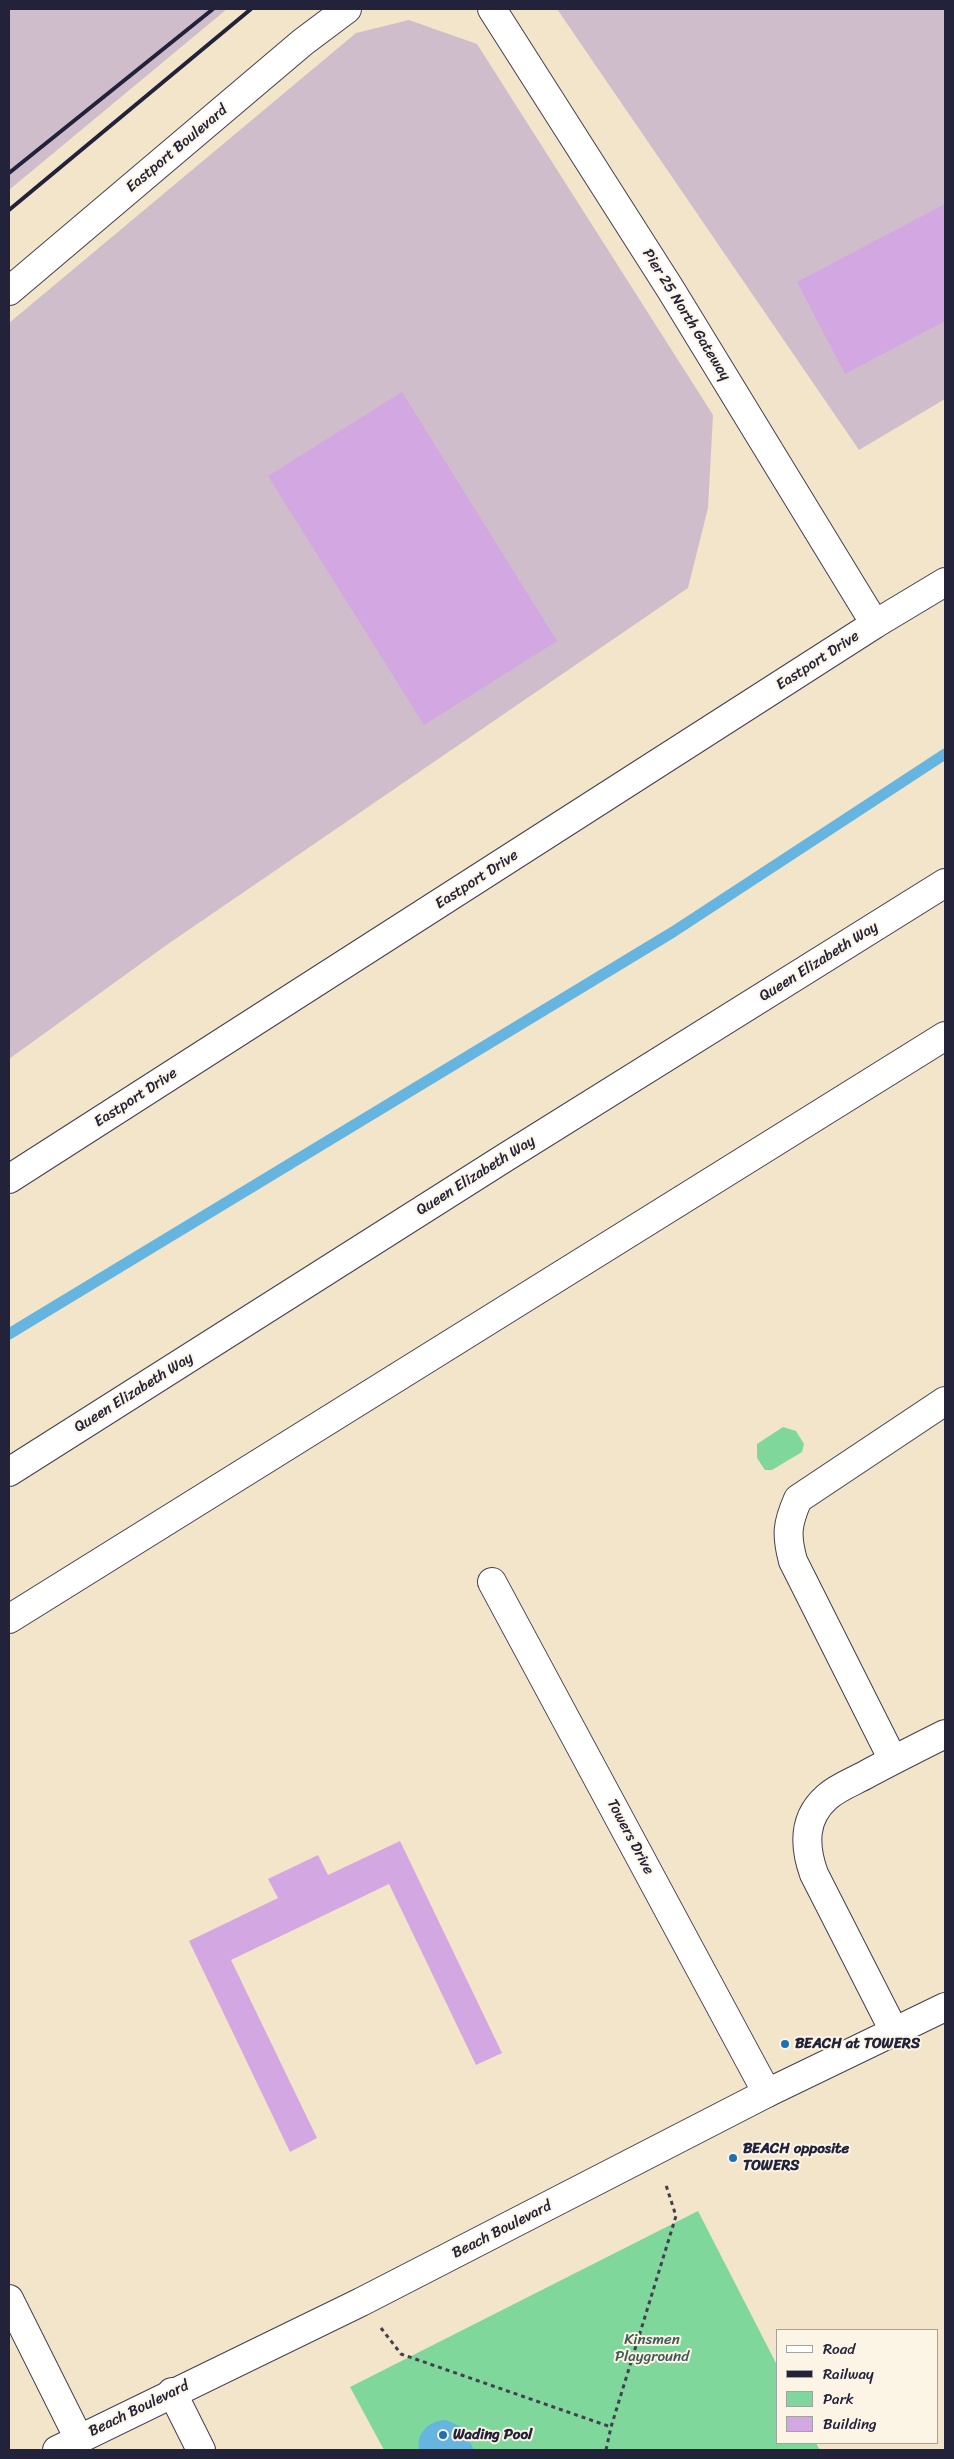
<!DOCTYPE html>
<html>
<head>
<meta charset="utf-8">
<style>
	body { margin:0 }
	#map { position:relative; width:954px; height:2459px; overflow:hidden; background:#f3e5c9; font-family:Sriracha,sans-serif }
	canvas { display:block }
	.frame { position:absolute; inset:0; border:10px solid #22223b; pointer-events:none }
	.legend { position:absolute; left:776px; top:2329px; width:162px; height:115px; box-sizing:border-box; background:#fcf5e5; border:1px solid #a5a1a1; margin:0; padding:6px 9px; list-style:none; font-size:15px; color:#22223b }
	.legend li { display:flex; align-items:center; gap:10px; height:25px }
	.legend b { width:25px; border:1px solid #a5a1a1 }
</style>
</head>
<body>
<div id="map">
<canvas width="954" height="2459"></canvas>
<div class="frame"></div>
<ul class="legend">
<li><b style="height:6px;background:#fff"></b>Road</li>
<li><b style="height:6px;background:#22223b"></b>Railway</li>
<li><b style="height:14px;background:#80d79b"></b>Park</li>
<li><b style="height:14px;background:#d3a7e1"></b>Building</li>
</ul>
</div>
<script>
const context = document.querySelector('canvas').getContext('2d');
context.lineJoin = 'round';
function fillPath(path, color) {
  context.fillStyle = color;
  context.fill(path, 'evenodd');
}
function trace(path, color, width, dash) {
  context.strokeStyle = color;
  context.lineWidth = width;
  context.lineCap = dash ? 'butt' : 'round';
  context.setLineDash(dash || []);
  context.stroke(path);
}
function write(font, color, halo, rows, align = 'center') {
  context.font = font + ' Sriracha,sans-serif';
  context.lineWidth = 4;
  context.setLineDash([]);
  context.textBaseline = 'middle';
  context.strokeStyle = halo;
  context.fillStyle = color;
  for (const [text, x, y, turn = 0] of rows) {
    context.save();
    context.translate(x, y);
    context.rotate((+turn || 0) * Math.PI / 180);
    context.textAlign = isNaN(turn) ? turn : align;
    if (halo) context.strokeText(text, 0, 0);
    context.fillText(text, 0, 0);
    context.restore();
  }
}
fillPath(new Path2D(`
	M9 9H227L9 190Z
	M557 9H945V399L859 450Z
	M409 20 477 44 713 415 708 508 688 588 168 944 9 1059V323L356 33Z`), '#d0bdcc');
fillPath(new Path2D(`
	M783 1427 796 1431 804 1444 802 1452 772 1470H765L757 1458V1444Z
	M698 2211 778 2367V2443H816L820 2450H384L350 2387Z`), '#80d79b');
fillPath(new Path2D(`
	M446 2420 462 2427 474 2450H419C416 2432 429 2421 446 2420Z`), '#66b4e0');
trace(new Path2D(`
	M9 1334 673 932 945 754`), '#66b4e0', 11);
fillPath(new Path2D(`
	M945 204V321L845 374 797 282Z
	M402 392 557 641 424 725 268 476Z
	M400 1841 502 2053 476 2065 389 1884 231 1960 317 2138 290 2152 189 1941 278 1898 268 1879 318 1855 328 1875Z`), '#d3a7e1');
const minor = new Path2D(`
	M492 9 671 290 875 624
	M9 291 303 42 347 9
	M492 1582 767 2093
	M893 1760 793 1561C786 1535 787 1524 798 1499L945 1401
	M895 2033 814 1874C804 1846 803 1818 827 1797 838 1787 855 1781 867 1774 893 1760 919 1747 945 1734
	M9 2299 79 2439
	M172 2392 201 2450`);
const tertiary = new Path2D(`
	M57 2450 361 2302 767 2093 945 2007`);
const secondary = new Path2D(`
	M9 1179 875 624 945 582`);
const motorway = new Path2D(`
	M9 1472 506 1157 945 883
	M9 1619 945 1036`);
trace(minor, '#413f50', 30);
trace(tertiary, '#413f50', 30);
trace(secondary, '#413f50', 30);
trace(motorway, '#413f50', 30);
trace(new Path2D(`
	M381 2328 401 2354 611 2427
	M606 2450 611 2427 676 2216 665 2182`), '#413f50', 3, [4, 4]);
trace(minor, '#fff', 28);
trace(tertiary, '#fff', 28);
trace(secondary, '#fff', 28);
trace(motorway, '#fff', 28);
trace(new Path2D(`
	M9 173 213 9
	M9 210 251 9`), '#22223b', 4);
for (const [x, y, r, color] of [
	[785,2044,5,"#1f6fb2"],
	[733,2158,5,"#1f6fb2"],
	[443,2435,5,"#1f6fb2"]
]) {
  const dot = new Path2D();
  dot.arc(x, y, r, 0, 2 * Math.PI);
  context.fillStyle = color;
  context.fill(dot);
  trace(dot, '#fcf5e5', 2);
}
write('15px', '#22223b', '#fcf5e5', [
	["Eastport Boulevard",177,149,-40],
	["Pier 25 North Gateway",686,315,58],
	["Eastport Drive",818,661,-33],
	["Eastport Drive",477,880,-33],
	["Queen Elizabeth Way",819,962,-32],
	["Eastport Drive",136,1098,-33],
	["Queen Elizabeth Way",476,1176,-32],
	["Queen Elizabeth Way",134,1393,-32],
	["Towers Drive",630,1837,62],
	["Beach Boulevard",502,2230,-27],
	["Beach Boulevard",139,2409,-26]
]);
write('bold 15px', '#22223b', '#fcf5e5', [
	["BEACH at TOWERS",795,2044],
	["BEACH opposite",743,2149],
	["TOWERS",743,2166],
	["Wading Pool",453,2435]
], 'left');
write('15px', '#3e5858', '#fcf5e5', [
	["Kinsmen",652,2340],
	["Playground",652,2357]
]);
</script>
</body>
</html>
